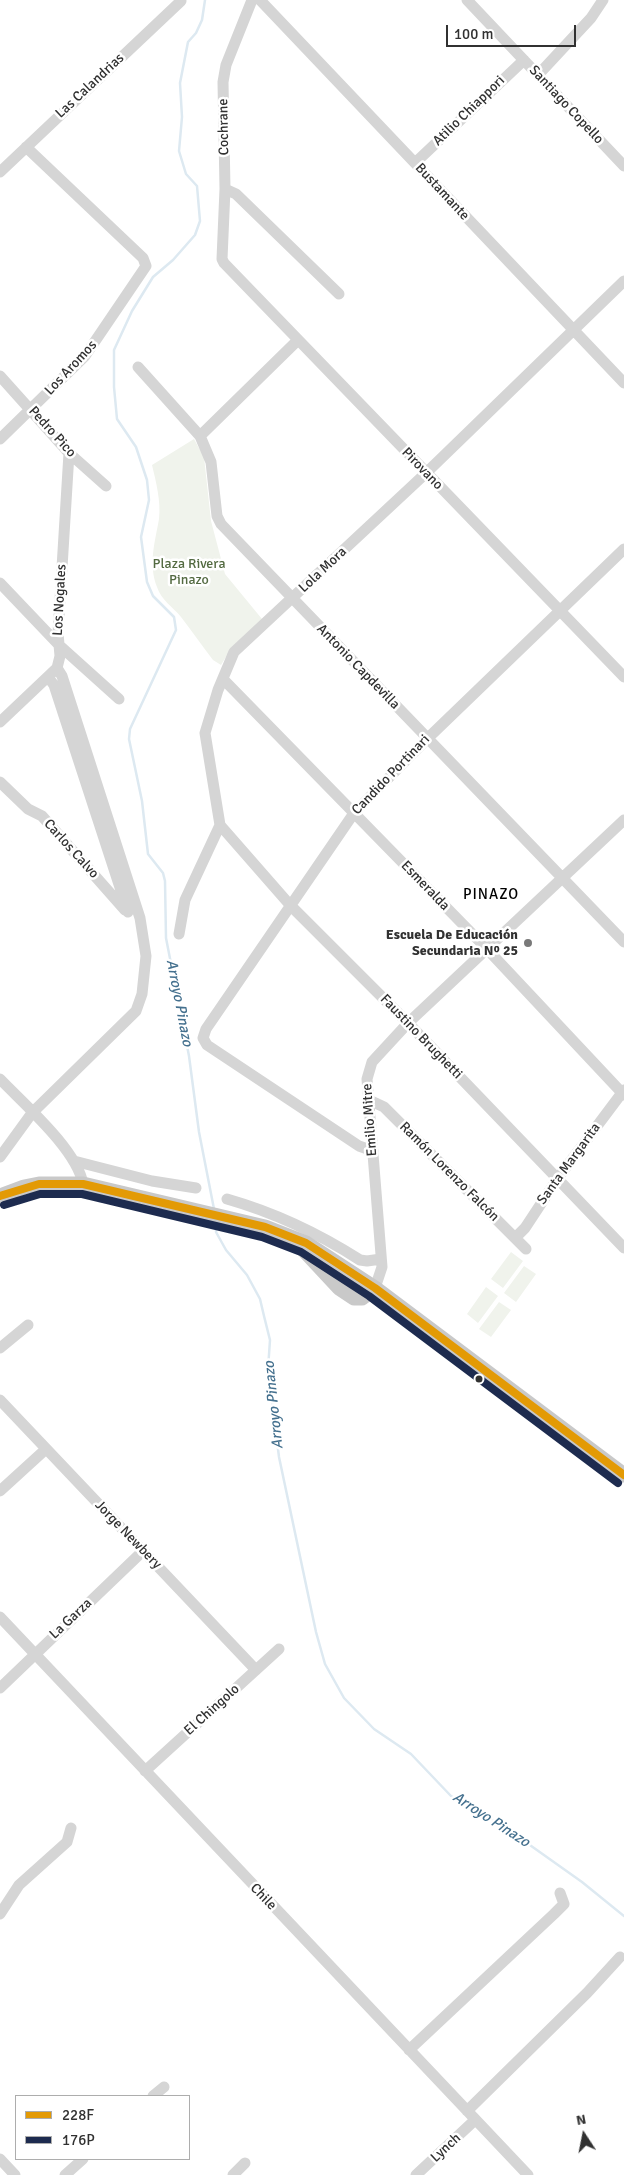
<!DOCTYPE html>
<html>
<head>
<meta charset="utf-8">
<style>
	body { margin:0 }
	#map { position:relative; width:624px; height:2175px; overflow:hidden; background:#fff; font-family:Signika,sans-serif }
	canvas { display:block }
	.legend { position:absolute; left:15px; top:2095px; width:175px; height:65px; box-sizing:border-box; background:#fff; border:1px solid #adadad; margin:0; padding:6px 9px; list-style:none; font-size:15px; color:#313131 }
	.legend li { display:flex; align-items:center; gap:10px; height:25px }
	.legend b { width:25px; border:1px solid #adadad }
	.north { position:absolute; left:559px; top:2110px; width:50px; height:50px; -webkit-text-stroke:4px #fff; paint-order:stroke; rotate:349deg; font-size:14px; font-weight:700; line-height:20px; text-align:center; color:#313131 }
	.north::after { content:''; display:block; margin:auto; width:18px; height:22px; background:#313131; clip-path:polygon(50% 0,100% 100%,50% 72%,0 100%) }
	.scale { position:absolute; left:446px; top:25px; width:130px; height:22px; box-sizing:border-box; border:2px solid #313131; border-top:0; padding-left:6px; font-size:15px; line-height:18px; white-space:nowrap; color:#313131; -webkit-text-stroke:4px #fff; paint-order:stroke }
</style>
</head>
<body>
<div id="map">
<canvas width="624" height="2175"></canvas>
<ul class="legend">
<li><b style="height:6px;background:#e39a05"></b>228F</li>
<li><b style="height:6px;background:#1d2b4f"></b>176P</li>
</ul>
<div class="north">N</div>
<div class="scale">100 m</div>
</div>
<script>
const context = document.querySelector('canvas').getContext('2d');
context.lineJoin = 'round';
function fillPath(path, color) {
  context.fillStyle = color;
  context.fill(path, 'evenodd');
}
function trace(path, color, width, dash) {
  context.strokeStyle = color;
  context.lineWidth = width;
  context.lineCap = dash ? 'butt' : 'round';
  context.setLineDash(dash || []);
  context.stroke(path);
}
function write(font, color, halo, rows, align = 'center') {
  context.font = font + ' Signika,sans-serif';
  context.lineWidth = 5;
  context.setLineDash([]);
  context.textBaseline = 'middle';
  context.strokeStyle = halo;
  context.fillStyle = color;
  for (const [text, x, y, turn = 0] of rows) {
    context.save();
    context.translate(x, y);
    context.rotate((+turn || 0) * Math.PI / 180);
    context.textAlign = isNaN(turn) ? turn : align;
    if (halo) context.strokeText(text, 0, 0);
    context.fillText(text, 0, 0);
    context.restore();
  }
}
fillPath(new Path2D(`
	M194 439 204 457 211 521 225 574 262 619 232 647 221 665 213 660C202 646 192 631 181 617 173 607 161 600 157 587 148 564 155 542 159 519 161 501 156 482 152 465Z
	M511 1252 523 1261 503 1288 491 1279Z
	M524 1266 536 1274 516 1302 504 1293Z
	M486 1287 498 1296 478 1323 467 1314Z
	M499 1302 511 1310 491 1337 479 1329Z`), '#f0f3ec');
trace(new Path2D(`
	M205 0 202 20 196 33 188 42 180 83 182 117 179 151 186 174 197 186 200 221 195 235 173 260 153 277 132 311 114 350V387L117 419 136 447 147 480 149 500 141 537 147 582 153 596 174 617 176 630 130 729 129 739 142 801 148 854 163 873 165 881 166 938 189 1056 199 1132 214 1209
	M216 1222V1232L226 1250 247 1275 260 1299 264 1316 270 1340 268 1369 279 1457 316 1632 325 1664 344 1698 374 1729 411 1754 451 1796 481 1812 527 1843 582 1882 624 1916`), '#dde9f1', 2.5);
trace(new Path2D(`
	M252 0 226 65 223 82 225 189 222 259 224 263 624 677
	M260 0 624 383
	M467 0 624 166
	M538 75 591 18 603 0
	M415 163 524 60
	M0 172 181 1
	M225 189 236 194 339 294
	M138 367 200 436 211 462 217 516 221 524 624 942
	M0 376 69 453 106 486
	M200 436 298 340
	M0 439 85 356 146 266 143 258 26 147
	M0 583 59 645 119 699
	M48 677 54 685 128 912
	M223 679 487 949 624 1095
	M0 722 57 668 60 656 58 633 69 453
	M0 782 28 809 42 816 125 910
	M220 825 290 905 408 1023 624 1248
	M179 934 185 900 220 825 205 733 218 690 234 652 425 474 624 281
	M0 1079C25 1105 77 1150 83 1184
	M369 1100 384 1107 526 1249
	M373 1151 359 1146 207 1045 203 1038 206 1029 354 813 428 738 624 549
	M0 1157 32 1113 136 1011 142 994 146 956 140 918 62 676 57 668
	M74 1161 152 1181 196 1188
	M227 1199C276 1213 318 1233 360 1260L367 1261 381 1259
	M515 1238 525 1228 558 1178 624 1090
	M375 1288 382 1267 367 1079 372 1062 408 1023 624 820
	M0 1348 28 1325
	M0 1400 256 1670
	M0 1491 46 1449
	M0 1617 528 2175
	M0 1688 143 1551
	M145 1771 279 1649
	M0 1914 19 1885 67 1842 71 1828
	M409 2050 554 1914 564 1904 560 1893
	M153 2096 164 2087
	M467 2111 587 1993 620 1957
	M0 2159 15 2175
	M65 2175 83 2159
	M233 2175 245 2163
	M416 2175 475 2120`), '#d5d5d5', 11);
trace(new Path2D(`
	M0 1196 24 1187 39 1184H83L265 1227 306 1243 375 1288 624 1475
	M298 1244 339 1288 354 1298H362L375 1288`), '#c9c9c9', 15);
trace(new Path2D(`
	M0 1196 39 1184H83L265 1227 306 1243 375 1288 624 1475`), '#e39a05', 8);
trace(new Path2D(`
	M4 1205 40 1194H82L262 1237 301 1252 369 1296 618 1483`), '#1d2b4f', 8);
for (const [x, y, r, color] of [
	[528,943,5,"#797979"],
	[479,1379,4.5,"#313131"]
]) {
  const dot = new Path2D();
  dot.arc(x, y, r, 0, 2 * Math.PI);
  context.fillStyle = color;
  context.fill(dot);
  trace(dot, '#fff', 2);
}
write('14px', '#313131', '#fff', [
	["Las Calandrias",90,86,-43],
	["Santiago Copello",566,105,47],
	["Atilio Chiappori",469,111,-44],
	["Cochrane",224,127,-91],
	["Bustamante",442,192,47],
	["Los Aromos",71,368,-47],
	["Pedro Pico",52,432,48],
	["Pirovano",422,469,46],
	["Lola Mora",323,570,-43],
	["Los Nogales",60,600,-87],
	["Antonio Capdevilla",358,667,46],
	["Candido Portinari",391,775,-46],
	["Carlos Calvo",71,849,48],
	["Esmeralda",425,886,46],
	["Faustino Brughetti",421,1037,46],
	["Emilio Mitre",370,1120,-94],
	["Santa Margarita",569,1164,-54],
	["Ramón Lorenzo Falcón",449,1172,45],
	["Jorge Newbery",128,1535,46],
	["La Garza",71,1619,-43],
	["El Chingolo",212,1710,-42],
	["Chile",263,1897,46],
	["Lynch",446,2148,-43]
]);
write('14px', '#536a41', '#fff', [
	["Plaza Rivera",189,564],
	["Pinazo",189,580]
]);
write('bold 14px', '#313131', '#fff', [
	["Escuela De Educación",518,935],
	["Secundaria Nº 25",518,951]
], 'right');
context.letterSpacing = '1px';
write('15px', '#000', '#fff', [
	["PINAZO",491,895]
]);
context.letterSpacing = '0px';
write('italic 15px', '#44708e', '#fff', [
	["Arroyo Pinazo",179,1003,79],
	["Arroyo Pinazo",274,1405,-96],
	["Arroyo Pinazo",491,1820,33]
]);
</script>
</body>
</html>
